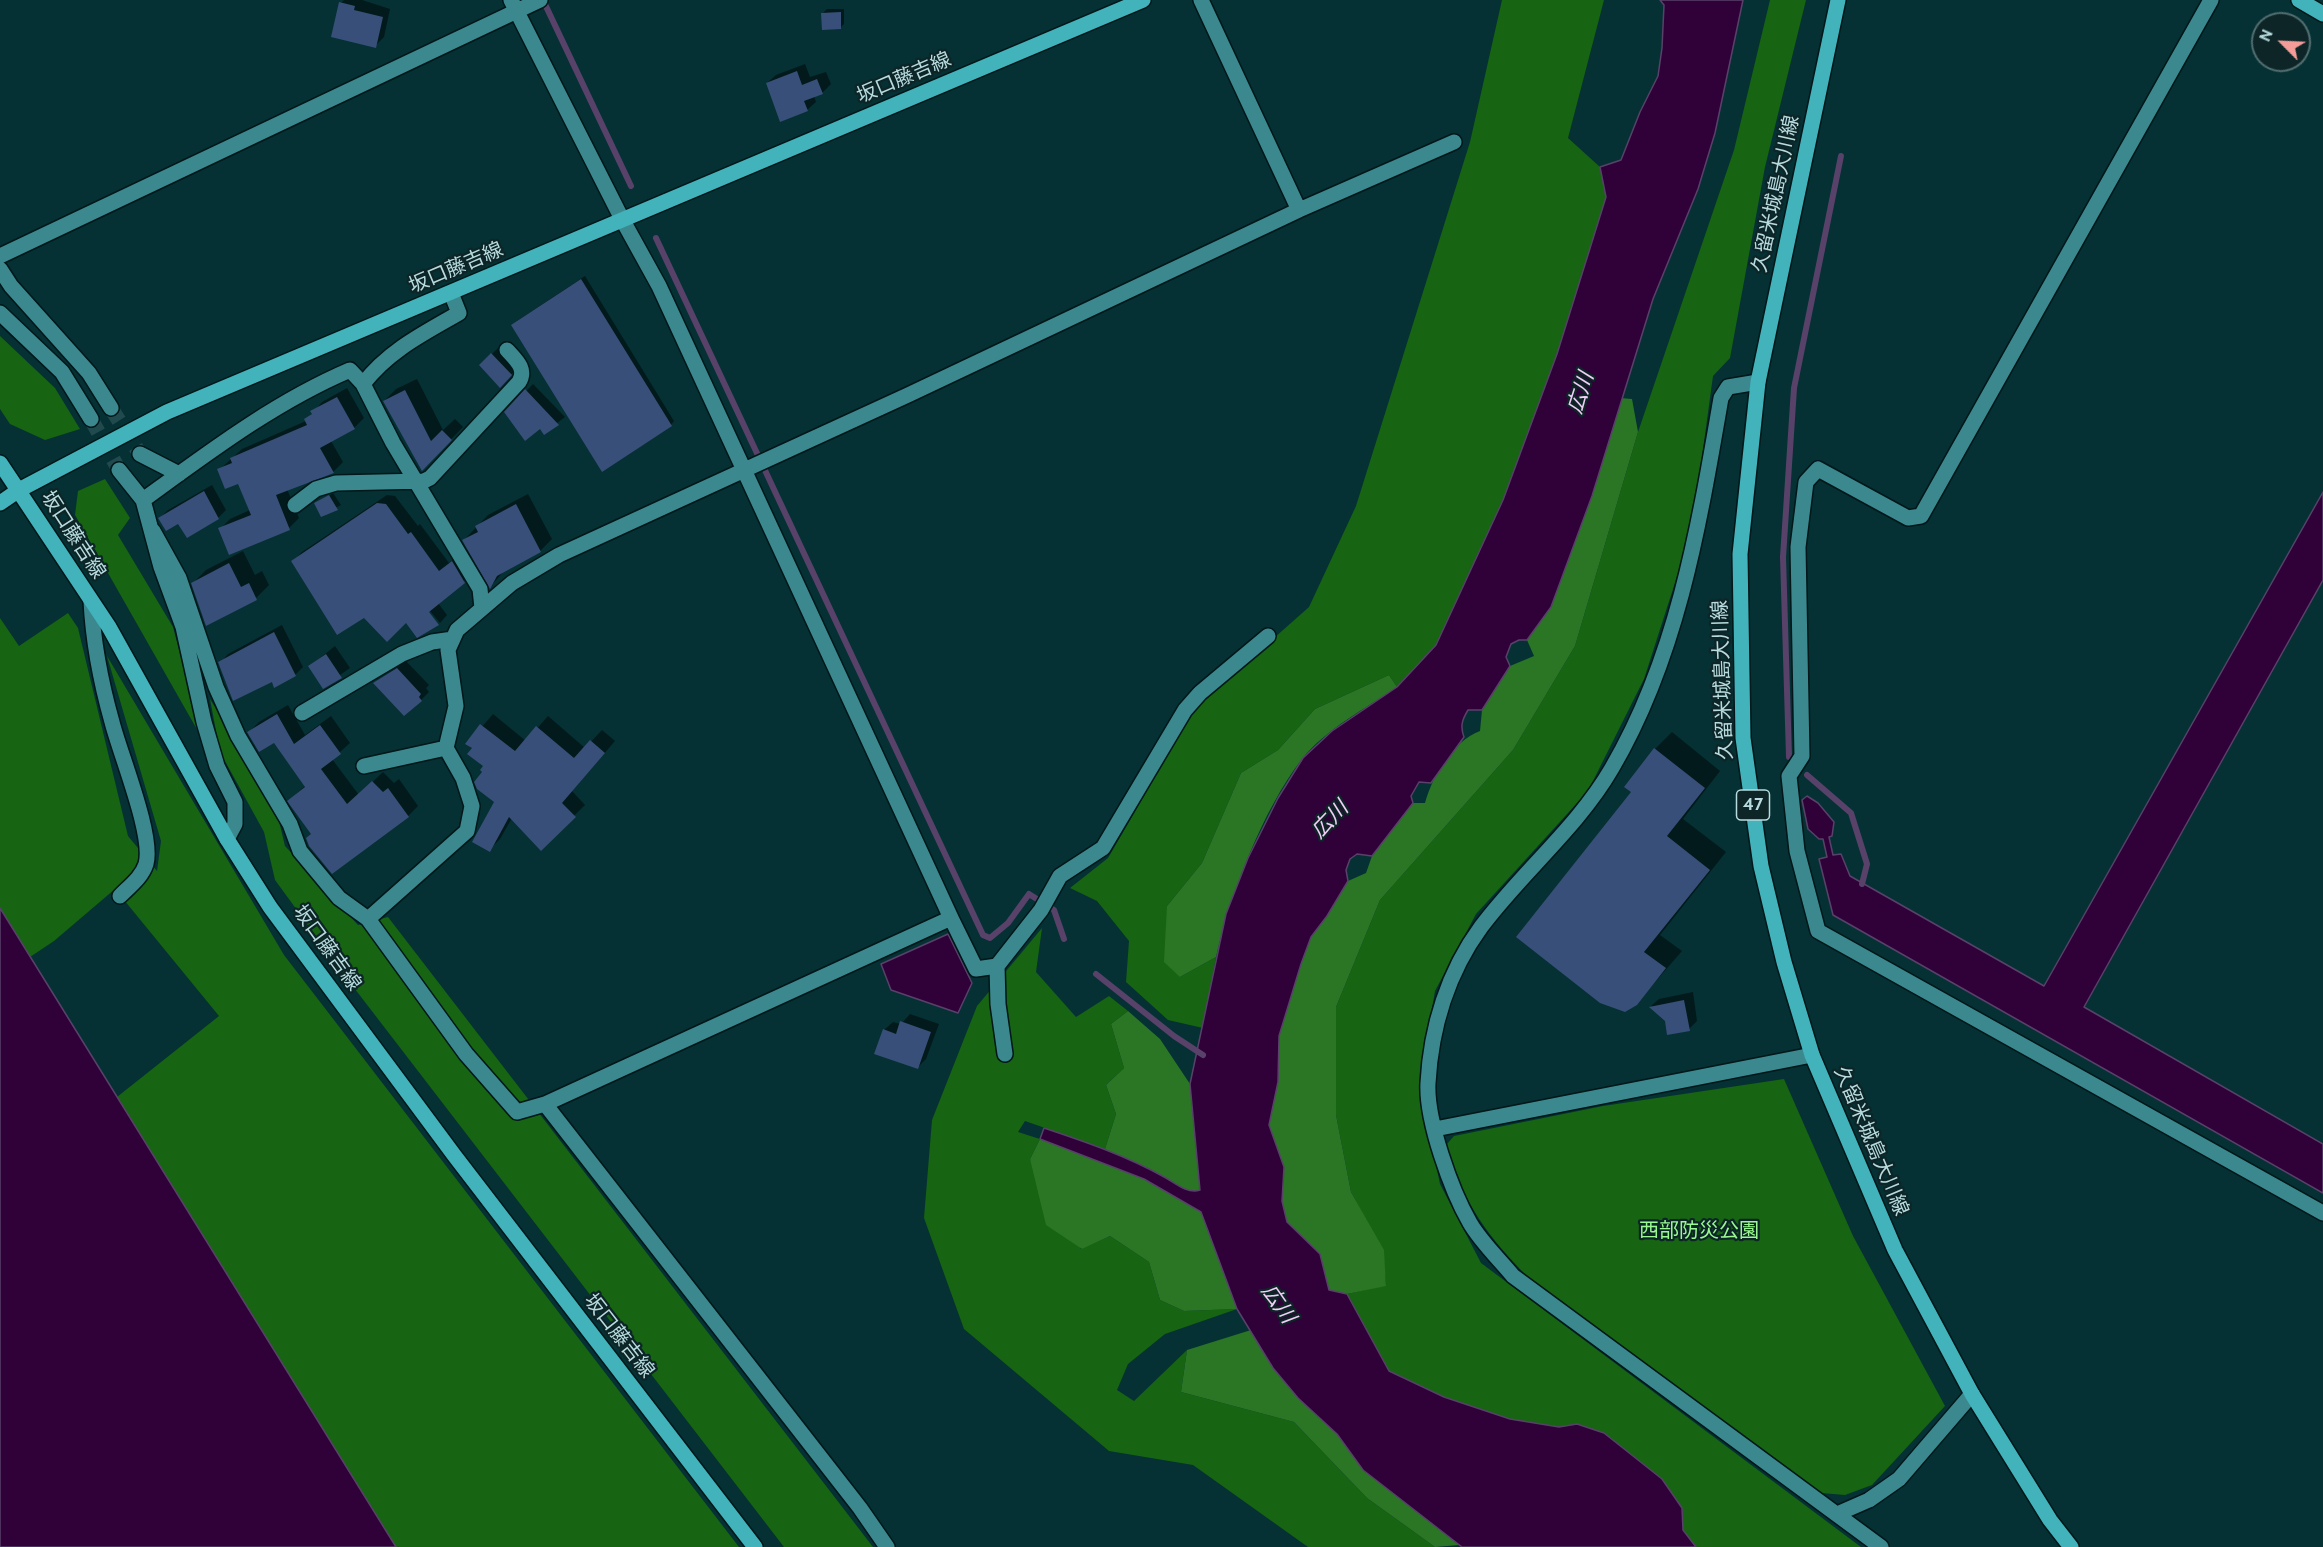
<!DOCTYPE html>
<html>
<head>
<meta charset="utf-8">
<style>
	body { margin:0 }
	#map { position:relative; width:2323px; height:1547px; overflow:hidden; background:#053134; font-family:Cabin,sans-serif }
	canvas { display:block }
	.north { position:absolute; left:2251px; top:12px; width:60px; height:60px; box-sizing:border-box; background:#0d2527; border:2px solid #516e70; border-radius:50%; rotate:294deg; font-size:16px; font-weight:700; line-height:24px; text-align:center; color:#b7dbde }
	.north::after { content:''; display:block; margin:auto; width:21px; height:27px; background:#f59b98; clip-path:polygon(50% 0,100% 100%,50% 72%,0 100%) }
</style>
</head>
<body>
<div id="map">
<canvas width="2323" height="1547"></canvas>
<div class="north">N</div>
</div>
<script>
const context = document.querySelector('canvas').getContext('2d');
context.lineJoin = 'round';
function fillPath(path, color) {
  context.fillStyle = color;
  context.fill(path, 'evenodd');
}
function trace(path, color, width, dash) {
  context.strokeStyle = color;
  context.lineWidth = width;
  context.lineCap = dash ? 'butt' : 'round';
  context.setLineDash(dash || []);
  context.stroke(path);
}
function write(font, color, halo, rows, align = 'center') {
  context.font = font + ' Cabin,"Noto Sans JP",sans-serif';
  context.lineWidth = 4.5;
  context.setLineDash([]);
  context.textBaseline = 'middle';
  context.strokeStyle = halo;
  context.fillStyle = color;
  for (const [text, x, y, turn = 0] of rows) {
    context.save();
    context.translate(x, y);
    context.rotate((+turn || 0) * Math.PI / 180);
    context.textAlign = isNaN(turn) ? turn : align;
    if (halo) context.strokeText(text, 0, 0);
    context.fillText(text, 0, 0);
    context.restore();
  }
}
fillPath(new Path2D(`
	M1502 0H1604L1568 138 1600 167 1606 197 1557 354 1503 500 1436 645 1397 687 1389 675 1315 709 1278 750 1241 773 1202 863 1167 906 1180 977 1216 957 1203 1028 1168 1020 1126 982 1129 941 1097 901 1070 888 1108 858 1195 708 1309 607 1356 506 1470 142Z
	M1770 0H1806L1765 167 1730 358 1713 376 1692 530 1644 679 1588 791 1476 914 1435 991 1419 1084 1440 1184 1481 1263 1861 1547H1696L1683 1530 1682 1508 1577 1424 1560 1427 1510 1419 1444 1397 1389 1371 1347 1294 1386 1285 1383 1250 1351 1192 1336 1115V1007L1380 900 1513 750 1575 646 1638 432 1734 150Z
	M0 336 55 388 80 429 45 440 10 424 0 409Z
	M105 479 130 518 118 535 173 627 203 740 75 515 78 491Z
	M68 613 78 628 128 836 157 871 161 841 107 656 284 955 739 1547H396L117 1097 219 1016 115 889 54 941 30 957 0 908V618L19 646Z
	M210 699 275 805 285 846 358 925 388 917 873 1547H784L348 980 275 880 264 832 220 752Z
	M1042 928 1036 972 1076 1017 1109 996 1128 1011 1111 1024 1124 1068 1106 1085 1116 1114 1105 1149 1025 1121 1018 1132 1040 1139 1030 1159 1081 1249 1110 1236 1149 1262 1160 1300 1184 1311 1237 1309 1165 1334 1128 1364 1117 1390 1134 1401 1187 1350 1181 1392 1294 1422 1367 1498 1435 1547H1308L1193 1465 1109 1451 964 1329 924 1218 932 1120 977 1006Z
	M1784 1079 1853 1236 1945 1406 1872 1485 1845 1495 1821 1493 1531 1280C1492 1242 1459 1199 1447 1144L1454 1136 1603 1106Z`), '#176412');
fillPath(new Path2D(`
	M1620 398 1632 399 1638 432 1575 646 1513 750 1380 900 1336 1007V1115L1351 1192 1384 1250 1386 1286 1347 1294 1329 1290 1320 1254 1287 1222 1282 1201 1284 1167 1269 1125 1278 1082 1279 1036 1301 964 1311 937 1327 916 1348 881 1366 873 1372 856 1413 803H1425C1433 775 1452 742 1480 731L1482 710 1510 666 1534 656 1527 640 1551 607 1592 496Z
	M1389 675 1397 687C1365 709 1326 729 1302 759 1262 811 1231 893 1216 957L1180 977 1164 962 1167 906 1202 863 1241 773 1278 750 1315 709Z
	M1128 1011 1160 1039 1190 1084 1200 1190 1193 1192 1183 1188 1150 1169 1105 1149 1116 1114 1106 1085 1124 1068 1111 1024Z
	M1040 1139 1144 1179 1201 1211 1237 1309 1184 1311 1160 1300 1149 1262 1110 1236 1082 1249 1046 1225 1030 1159Z
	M1251 1330 1273 1368 1298 1398 1337 1434 1363 1470 1459 1545 1435 1547 1367 1498 1294 1422 1181 1392 1187 1350Z`), '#2a7625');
const water = new Path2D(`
	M1660 0H1743L1715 133 1698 189 1653 299 1592 496 1551 607 1527 640H1519L1511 644 1506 657 1510 666 1482 710H1468C1462 720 1460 726 1464 737L1431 783 1419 782 1411 796 1413 803 1372 856 1357 854 1350 859 1346 870 1348 881 1327 916 1311 937 1301 964 1279 1036 1278 1082 1269 1125 1284 1167 1282 1201 1287 1222 1320 1254 1329 1290 1347 1294 1389 1371 1444 1397 1510 1419 1559 1427 1577 1424 1604 1433 1662 1479 1682 1508 1683 1530 1696 1547H1462L1363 1470 1337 1434 1298 1398 1273 1368 1237 1309 1201 1212 1144 1179 1040 1139 1044 1128C1086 1142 1127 1156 1166 1178 1176 1184 1188 1194 1200 1190L1190 1084 1226 914 1248 858 1278 798 1303 758 1332 731 1397 687 1436 645 1503 500 1557 354 1606 197 1600 167 1621 160 1640 112 1658 76 1662 48 1664 5Z
	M2323 492V580L2084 1007 2323 1144V1193L1833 915 1819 859 1827 857 1823 839H1819L1808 829 1802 800 1807 796 1818 803 1834 822 1832 836 1829 837 1833 855 1841 854 1850 876 2044 986Z
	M0 908 396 1547H0Z
	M948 934 972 983 958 1013 891 990 881 964Z`);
fillPath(water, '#300038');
trace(water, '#58426a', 1.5);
fillPath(new Path2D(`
	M344 0H362L390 9 384 37 375 46 341 3Z
	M827 9H844V24L840 28 823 13Z
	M805 64 810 77 826 72 831 84 822 93 814 96 816 102 807 110 767 83 776 75Z
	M585 276 674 421 671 425 517 321Z
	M500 346 519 366 509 377 481 365Z
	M417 379 443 430 455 419 463 427 422 469 384 401 396 389Z
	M533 384 565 417 544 433 541 427 506 412Z
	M347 388 364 418 354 428 331 441 343 462 333 472 287 489 299 518 289 528 220 529 230 519 250 510 239 482 219 470 242 449 306 421 322 402Z
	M212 485 226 510 218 518H160L168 510Z
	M333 493 341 505 322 515 316 503Z
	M528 494 552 539 540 551 504 571 490 587 464 540 488 515Z
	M387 495 395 496 418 526 420 524 449 563 462 553 473 573 438 603 447 615 440 623 426 606 423 607 438 625 417 636 406 621 364 616 293 561 302 552Z
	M243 551 255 575 262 571 269 585 256 598 193 583 206 570Z
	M282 625 303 667 295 675 272 680 220 663 228 654Z
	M335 646 350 668 323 687 310 666Z
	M406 661 429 685 426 688 429 692 421 700 375 683Z
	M288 705 305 735 331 716 350 743 332 759 359 795 383 772 394 783 399 779 418 806 408 816 313 834 289 801 306 785 275 741 249 732 259 722Z
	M493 714 526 741 548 716 585 748 602 730 615 741 572 791 585 805 541 848 512 818 500 839 489 850 496 802 485 765 468 743Z
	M1672 732 1720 771 1683 819 1726 852 1660 935 1682 951 1636 1004 1633 792 1655 749Z
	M1693 992 1697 1021 1689 1029 1666 1020 1651 1006 1659 999Z
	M910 1014 939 1024 926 1059 918 1067 884 1030 893 1022 901 1024Z`), '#0007');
trace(new Path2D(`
	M543 0 631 186
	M656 238 983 935 990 938 1008 923 1029 894 1054 910 1064 939
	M1789 757 1783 557 1794 388 1841 156
	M1807 775 1851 813 1867 864 1862 884
	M1096 974 1174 1036 1203 1055`), '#58426a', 6);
fillPath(new Path2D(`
	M339 2 355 6 354 10 383 17 376 48 331 37Z
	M841 12V29L822 30 821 13Z
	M797 71 802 85 817 79 823 94 804 101 808 111 780 122 766 83Z
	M581 279 672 426 602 472 511 325Z
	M491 353 512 375 500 388 479 365Z
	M525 389 559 425 544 435 540 429 525 441 504 412Z
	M405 390 431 441 442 430 452 440 422 471 383 401Z
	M337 397 355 429 320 448 334 473 276 495 290 530 229 555 218 528 251 515 238 484 225 489 217 469 232 463 230 458 307 425 304 419 312 414 310 411Z
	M204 491 219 519 187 538 178 524 166 531 158 518Z
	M329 495 338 510 321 517 314 503Z
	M377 503 386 504 408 534 411 532 439 571 452 561 465 583 429 612 439 625 417 638 406 623 387 642 364 618 337 635 291 561Z
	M516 504 541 552 497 576 490 589 462 540 478 532 475 526Z
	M229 563 241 587 249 583 257 600 206 626 191 583Z
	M274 632 296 676 274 688 272 682 233 701 218 662Z
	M326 654 342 678 323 689 308 666Z
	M397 668 421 694 419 697 422 701 404 716 373 683Z
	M277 714 294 744 320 725 341 754 321 769 347 804 372 781 383 792 388 788 409 817 332 874 309 846 306 838 311 834 287 801 305 787 274 743 259 752 247 732Z
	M480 724 515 751 536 726 574 758 590 740 605 753 562 803 576 817 541 851 509 817 490 852 472 842 494 802 477 789 474 782 482 772 480 770 483 766 467 754 472 748 465 744Z
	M1654 748 1705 788 1667 836 1710 870 1644 952 1666 968 1637 1005 1625 1012 1600 1003 1516 937 1631 792 1624 787Z
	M1684 1000 1690 1031 1667 1035 1665 1021 1649 1007Z
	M900 1021 931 1032 918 1069 874 1054 883 1029 896 1034Z`), '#384f79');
trace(new Path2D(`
	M111 408 140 454
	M91 419 119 470`), '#204a4e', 15, [15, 8]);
const minor = new Path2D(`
	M511 0 622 219 659 286 951 918 545 1104 860 1508 887 1547
	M2211 0 1921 516 1908 518 1818 469 1806 482 1798 547 1802 756 1789 776 1797 851 1818 931 2323 1213
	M1299 210 1454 142
	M0 256 540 0
	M0 269 11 286 89 373 111 408
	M0 313 62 372 91 419
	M1758 382 1728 387 1721 398C1699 525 1678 655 1612 768 1578 827 1522 872 1481 927 1448 972 1431 1027 1428 1083 1426 1120 1451 1190 1470 1223 1481 1242 1499 1259 1513 1276L1881 1547
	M363 384C388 351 424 333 459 313L451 293
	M140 454 179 474
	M119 470 143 500 161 567 183 627 204 722 217 766 235 802V824L227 839
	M143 500C209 452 275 402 350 370L363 384 393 443 480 589 482 608
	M295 505 316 489 336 483 424 481 430 478 519 382C527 369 516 360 507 350
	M153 531 179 578 216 687 238 736 290 824 300 851 339 898 368 919 466 1054 517 1112 545 1104
	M91 601C93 641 101 683 112 722 120 754 154 836 146 864 142 877 130 886 120 896
	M302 713 402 654 432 642 453 639
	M364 766 446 748
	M951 918 976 969 997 966
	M368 919 467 831 472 806 463 778 446 748 456 706 448 650 457 630 512 583 559 555 908 395 1299 210 1201 0
	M1005 1054 998 1004 997 966 1041 910 1060 876 1103 848 1185 710 1200 693 1268 636
	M1435 1129 1812 1055
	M1837 1514 1869 1500 1899 1479 1972 1394`);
const major = new Path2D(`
	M1838 0 1758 382 1740 554 1743 738 1761 866 1784 962 1812 1055 1895 1250 1972 1394 2050 1520 2071 1547
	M2299 0 2323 14
	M0 463 109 627 227 839 270 907 454 1155 755 1547
	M0 503 19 490 167 412 1143 0`);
trace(minor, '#011719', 18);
trace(major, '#011719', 18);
trace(minor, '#3b898f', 15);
trace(major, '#42b2bb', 15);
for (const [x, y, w] of [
	[1753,805,33]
]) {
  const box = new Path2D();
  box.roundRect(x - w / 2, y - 15, w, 30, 4.5);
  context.fillStyle = '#0d2527';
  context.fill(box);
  trace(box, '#b7dbde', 1.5);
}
write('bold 18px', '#b7dbde', null, [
	["47",1753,805]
]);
write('20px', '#b7dbde', '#0d2527', [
	["坂口藤吉線",904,78,-23],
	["久留米城島大川線",1776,194,-78],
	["坂口藤吉線",456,268,-23],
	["坂口藤吉線",73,535,57],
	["久留米城島大川線",1723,680,-92],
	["坂口藤吉線",327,948,54],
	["久留米城島大川線",1871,1141,67],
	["坂口藤吉線",619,1336,52]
]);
write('20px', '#99f990', '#0d2527', [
	["西部防災公園",1699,1231]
]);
write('italic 21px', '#f3cff8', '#0d2527', [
	["広川",1581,393,-72],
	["広川",1330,820,-46],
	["広川",1278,1304,55]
]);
</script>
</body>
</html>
